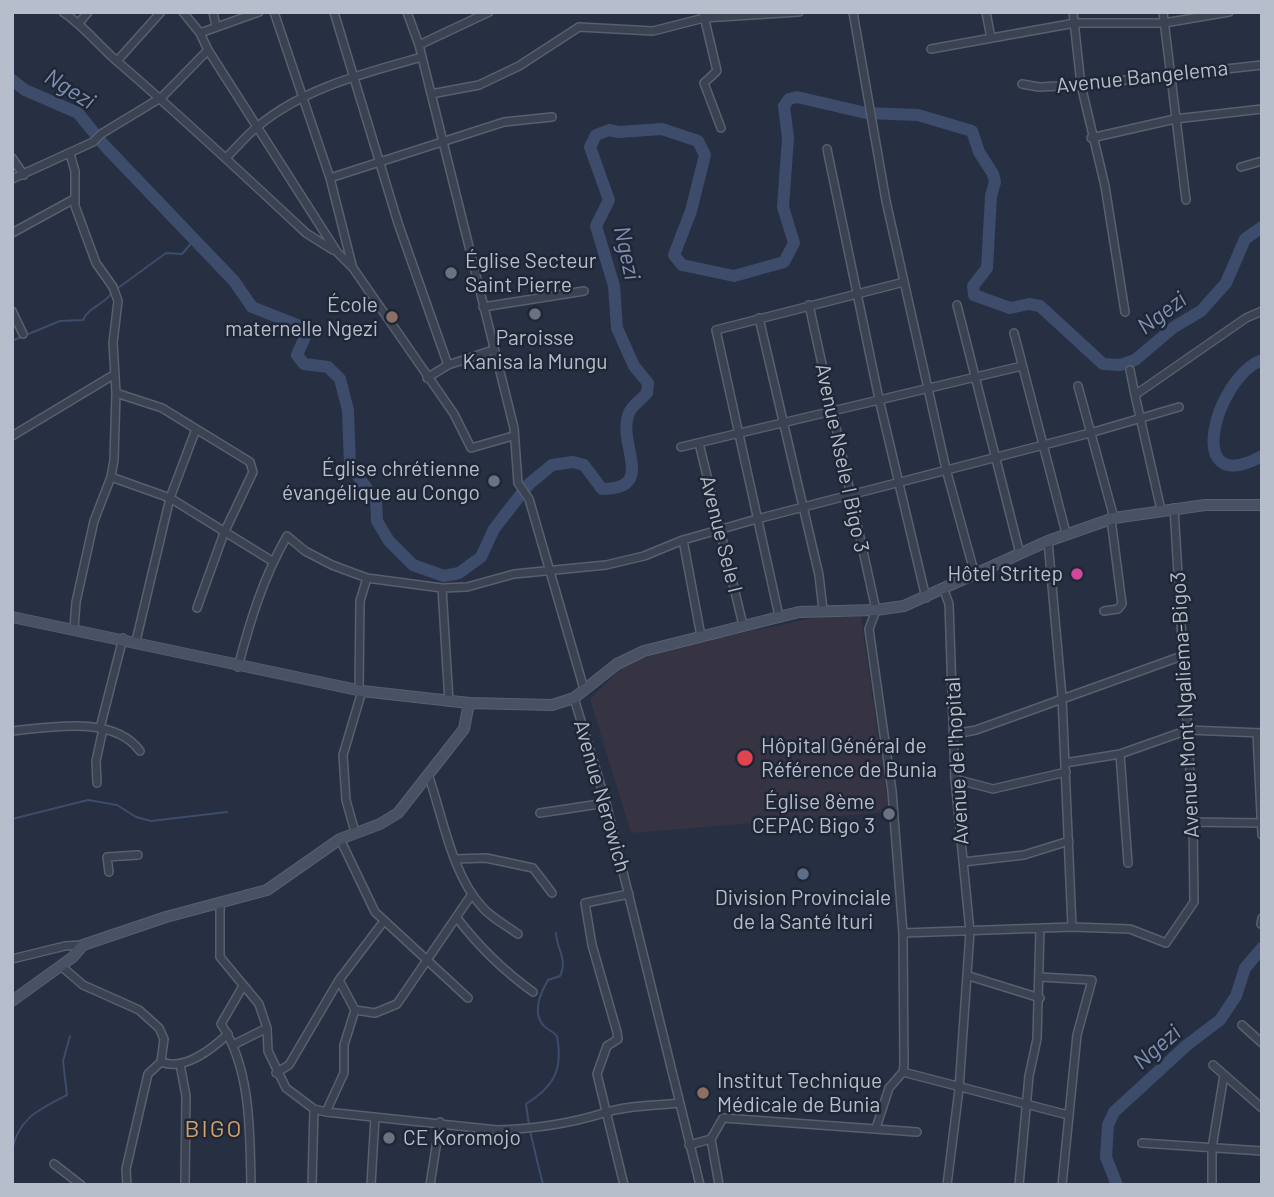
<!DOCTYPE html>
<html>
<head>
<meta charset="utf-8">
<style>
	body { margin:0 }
	#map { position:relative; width:1274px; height:1197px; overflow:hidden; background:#263042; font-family:Barlow,sans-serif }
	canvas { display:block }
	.frame { position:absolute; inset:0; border:14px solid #b7becb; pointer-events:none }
</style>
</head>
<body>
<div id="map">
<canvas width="1274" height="1197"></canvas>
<div class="frame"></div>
</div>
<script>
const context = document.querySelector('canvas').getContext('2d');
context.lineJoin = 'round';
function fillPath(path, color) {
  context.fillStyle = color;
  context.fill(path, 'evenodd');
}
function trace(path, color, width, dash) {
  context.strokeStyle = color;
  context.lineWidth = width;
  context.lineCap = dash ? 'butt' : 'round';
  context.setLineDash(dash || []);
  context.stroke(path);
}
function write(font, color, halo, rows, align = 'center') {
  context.font = font + ' Barlow,sans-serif';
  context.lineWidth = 5;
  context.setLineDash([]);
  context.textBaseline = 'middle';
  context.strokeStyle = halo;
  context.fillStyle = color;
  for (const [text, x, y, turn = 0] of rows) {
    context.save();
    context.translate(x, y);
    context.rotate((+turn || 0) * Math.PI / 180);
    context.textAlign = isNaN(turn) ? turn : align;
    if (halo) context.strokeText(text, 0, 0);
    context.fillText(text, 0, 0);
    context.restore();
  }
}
fillPath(new Path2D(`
	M823 616 861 617 889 812 631 833 590 699 622 667 645 658 685 645Z`), '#363342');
trace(new Path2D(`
	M118 288 166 253 182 254 195 239
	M26 335 60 321 83 320C89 307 103 305 111 294
	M12 341 21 337
	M12 819 88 800 117 805 136 817 151 821 227 812
	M529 1125 526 1104C555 1086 563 1069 557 1036 553 1031 547 1030 543 1025 532 1012 541 992 548 980L560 976C568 960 557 950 556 933
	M530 1131 543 1185
	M12 1151C18 1118 40 1109 67 1095L63 1061 70 1036`), '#3c4c6a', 2);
trace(new Path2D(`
	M12 80 25 90 78 113 104 145 234 281 252 307 300 326 305 337 297 355 304 364 328 367 340 379 348 410 350 465 376 501 377 521 389 541 413 565 444 576 459 573 481 557 494 529 529 484 552 465 573 462 584 465 602 489C658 489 616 444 629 413 631 406 642 399 647 393L648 383 634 366 617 328 614 286 596 226 609 200 590 147 596 135 609 130 619 132 662 129 698 141 705 155 691 211 674 255 682 265 734 276 784 262 794 243 783 207 788 138 784 106 789 99 797 97 866 113 918 115 972 131 979 152 993 174 995 182 991 196 987 268 973 286 974 295 1010 308 1029 304 1040 306 1103 364 1120 365 1135 360 1174 327 1201 311 1226 283 1245 239 1262 227
	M1262 360C1215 378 1182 500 1262 456
	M1117 1185 1106 1157 1108 1125 1114 1112 1187 1045 1220 1020 1236 996 1245 968 1262 948`), '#3c4c6a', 12);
const street = new Path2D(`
	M63 12C84 26 99 46 119 63 183 118 244 175 306 233L333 250
	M183 12 200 33 208 50 337 252 353 268 454 414 471 448 513 436
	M213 12 216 26
	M274 12 330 178 352 265
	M334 12 398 223 448 365
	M407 12 419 45 514 428 518 483 529 499 584 689
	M703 12 717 71 704 83 721 128
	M853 12 886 201 946 469 975 575
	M986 12 991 38
	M1073 12 1081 85 1105 186 1125 312
	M1163 12 1186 200
	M79 23 88 12
	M200 33 259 12
	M419 45 489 12
	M931 49 1075 23H1164L1229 12
	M117 61 161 12
	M1022 84 1039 87 1081 85 1262 65
	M431 94 479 85 519 66 579 27 653 31 704 18 799 12
	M1091 138 1175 119 1262 109
	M827 149 879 399 926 598
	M70 154 75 171V206L96 263 113 287 118 301 113 343 116 393 114 460 111 477 94 521 76 602 74 628
	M12 158 24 175
	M226 158C236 148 246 136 257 127 303 88 365 73 422 57
	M1241 167 1262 161
	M330 178 504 122 552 117
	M12 179 93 142 101 134 162 97 208 50
	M12 233 74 199
	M809 305 876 610 869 629 892 791 903 933 904 1065 903 1072 889 1088 876 1128
	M957 305 1020 554
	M483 307 584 291
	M12 311 23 334
	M759 318 819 575 823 610
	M1014 333 1066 533
	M1130 370 1135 395
	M427 378 448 365 493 350
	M1078 386 1114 518
	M116 393 162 408 250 462 253 472 224 533 197 608
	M12 436 115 374
	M699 443 743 625
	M681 447 1022 366
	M111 477 170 498 272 561
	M1161 510 1135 395 1246 318 1262 311
	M683 540 701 636
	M1048 541 1062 697 1072 927
	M442 588 449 702
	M944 590 949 604 955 779 970 932 959 1089 947 1185
	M1104 611 1118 609 1122 604 1111 519
	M779 616 716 330 904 282
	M136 641 170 498 196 429
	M238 667C250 621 263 578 287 536L305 551 332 565 367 578 442 588 467 587 514 574 606 565 644 556 683 540 757 519 1090 433 1179 407
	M359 690 360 601 367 578
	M574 698 606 803 700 1185
	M100 728 123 638
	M12 731C51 727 114 715 140 751
	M1257 733 1262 835
	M955 734 976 730 1182 656
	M1120 754 1128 863
	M1065 763 1120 754 1188 730 1262 733
	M429 777C443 818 452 875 483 908 492 918 507 926 518 934
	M955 779 993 789 1066 772
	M97 783 96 761 103 729
	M540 813 606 803
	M1193 822 1262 823
	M355 832 346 800 343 755 362 691
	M340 839 375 912 468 998
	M456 859 486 858 533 868 552 893
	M963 862 1024 855 1069 841
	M109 872 107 857 138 855
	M220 904V957L259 1004 267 1028 268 1051 286 1088 314 1109 326 1112 497 1130C536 1129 568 1124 604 1113 627 1105 656 1106 679 1103
	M457 918C479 947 504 971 533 992
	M1261 924 1262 918
	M903 933 1072 927 1130 929 1166 943 1194 902 1193 822 1174 508
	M12 959 65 946 83 945
	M61 966 83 985 139 1010 159 1028 164 1039 161 1062 148 1074 126 1169 127 1185
	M969 976 1040 998
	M1040 977 1092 980 1077 1035 1062 1185
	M243 986 221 1024C251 1068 250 1132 251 1185
	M355 1010 375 1013 397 1004 472 894
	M1242 1025 1262 1043
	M235 1044 267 1028
	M161 1062C184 1071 212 1049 228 1034
	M180 1064 186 1096 185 1185
	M1213 1065 1262 1108
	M903 1072 1068 1115
	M276 1073 289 1065 339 980
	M326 1112 344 1073V1045L355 1010 339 980 384 921
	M711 1139 719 1185
	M1142 1143 1262 1151
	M689 1145 711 1139 723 1118 917 1132
	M54 1164 81 1185
	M312 1185 314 1109
	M371 1185 375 1117
	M430 1185 440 1122
	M624 1185 597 1074 607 1046 618 1039 617 1032 592 945 585 903 629 894
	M1019 1185 1029 1076 1037 1039 1040 929
	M1212 1185V1148L1224 1075`);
const secondary = new Path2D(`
	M12 617 362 691 469 703 552 705 574 698 617 664 644 651 799 612 876 610 904 606 1048 541 1114 518 1205 505H1262
	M12 1001 73 957 83 945 166 917 267 890 340 839 380 824 398 813 464 729 469 703`);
trace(street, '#58606e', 10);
trace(secondary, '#58606e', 12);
trace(street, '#3b4251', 7);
trace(secondary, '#495164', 10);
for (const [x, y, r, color] of [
	[451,273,7,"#6b7280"],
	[535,314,7,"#6b7280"],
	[392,317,7,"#8d6e63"],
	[494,481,7,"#6b7280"],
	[1077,574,7,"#d1479c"],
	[745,758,9,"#e0444e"],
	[889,814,7,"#6b7280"],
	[803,874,7,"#5c6f8a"],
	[703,1093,7,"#8d6e63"],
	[389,1138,7,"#6b7280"]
]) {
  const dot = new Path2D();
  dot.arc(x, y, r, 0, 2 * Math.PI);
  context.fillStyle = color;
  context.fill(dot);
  trace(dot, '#1f2737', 2.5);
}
write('21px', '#b7becb', '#1f2737', [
	["Avenue Bangelema",1142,77,-6],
	["Avenue Nsele I Bigo 3",842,458,78],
	["Avenue Sele I",721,534,76],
	["Avenue Mont Ngaliema-Bigo3",1185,705,-93],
	["Avenue de l'hopital",957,761,-93],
	["Avenue Nerowich",602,796,74]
]);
write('21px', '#b7becb', '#1f2737', [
	["Église Secteur",465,261],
	["Saint Pierre",465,285],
	["École",378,305,"right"],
	["maternelle Ngezi",378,329,"right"],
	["Paroisse",535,338,"center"],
	["Kanisa la Mungu",535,362,"center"],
	["Église chrétienne",480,469,"right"],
	["évangélique au Congo",480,493,"right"],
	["Hôtel Stritep",1063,574,"right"],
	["Hôpital Général de",761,746],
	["Référence de Bunia",761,770],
	["Église 8ème",875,802,"right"],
	["CEPAC Bigo 3",875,826,"right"],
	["Division Provinciale",803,898,"center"],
	["de la Santé Ituri",803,922,"center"],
	["Institut Technique",717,1081],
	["Médicale de Bunia",717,1105],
	["CE Koromojo",403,1138]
], 'left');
write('italic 23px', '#7f91b2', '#1f2737', [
	["Ngezi",70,89,32],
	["Ngezi",627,253,78],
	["Ngezi",1162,313,-37],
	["Ngezi",1157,1047,-41]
]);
context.letterSpacing = '2px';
write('24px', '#d6a068', '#1f2737', [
	["BIGO",214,1129]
]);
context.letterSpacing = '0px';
</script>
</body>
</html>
